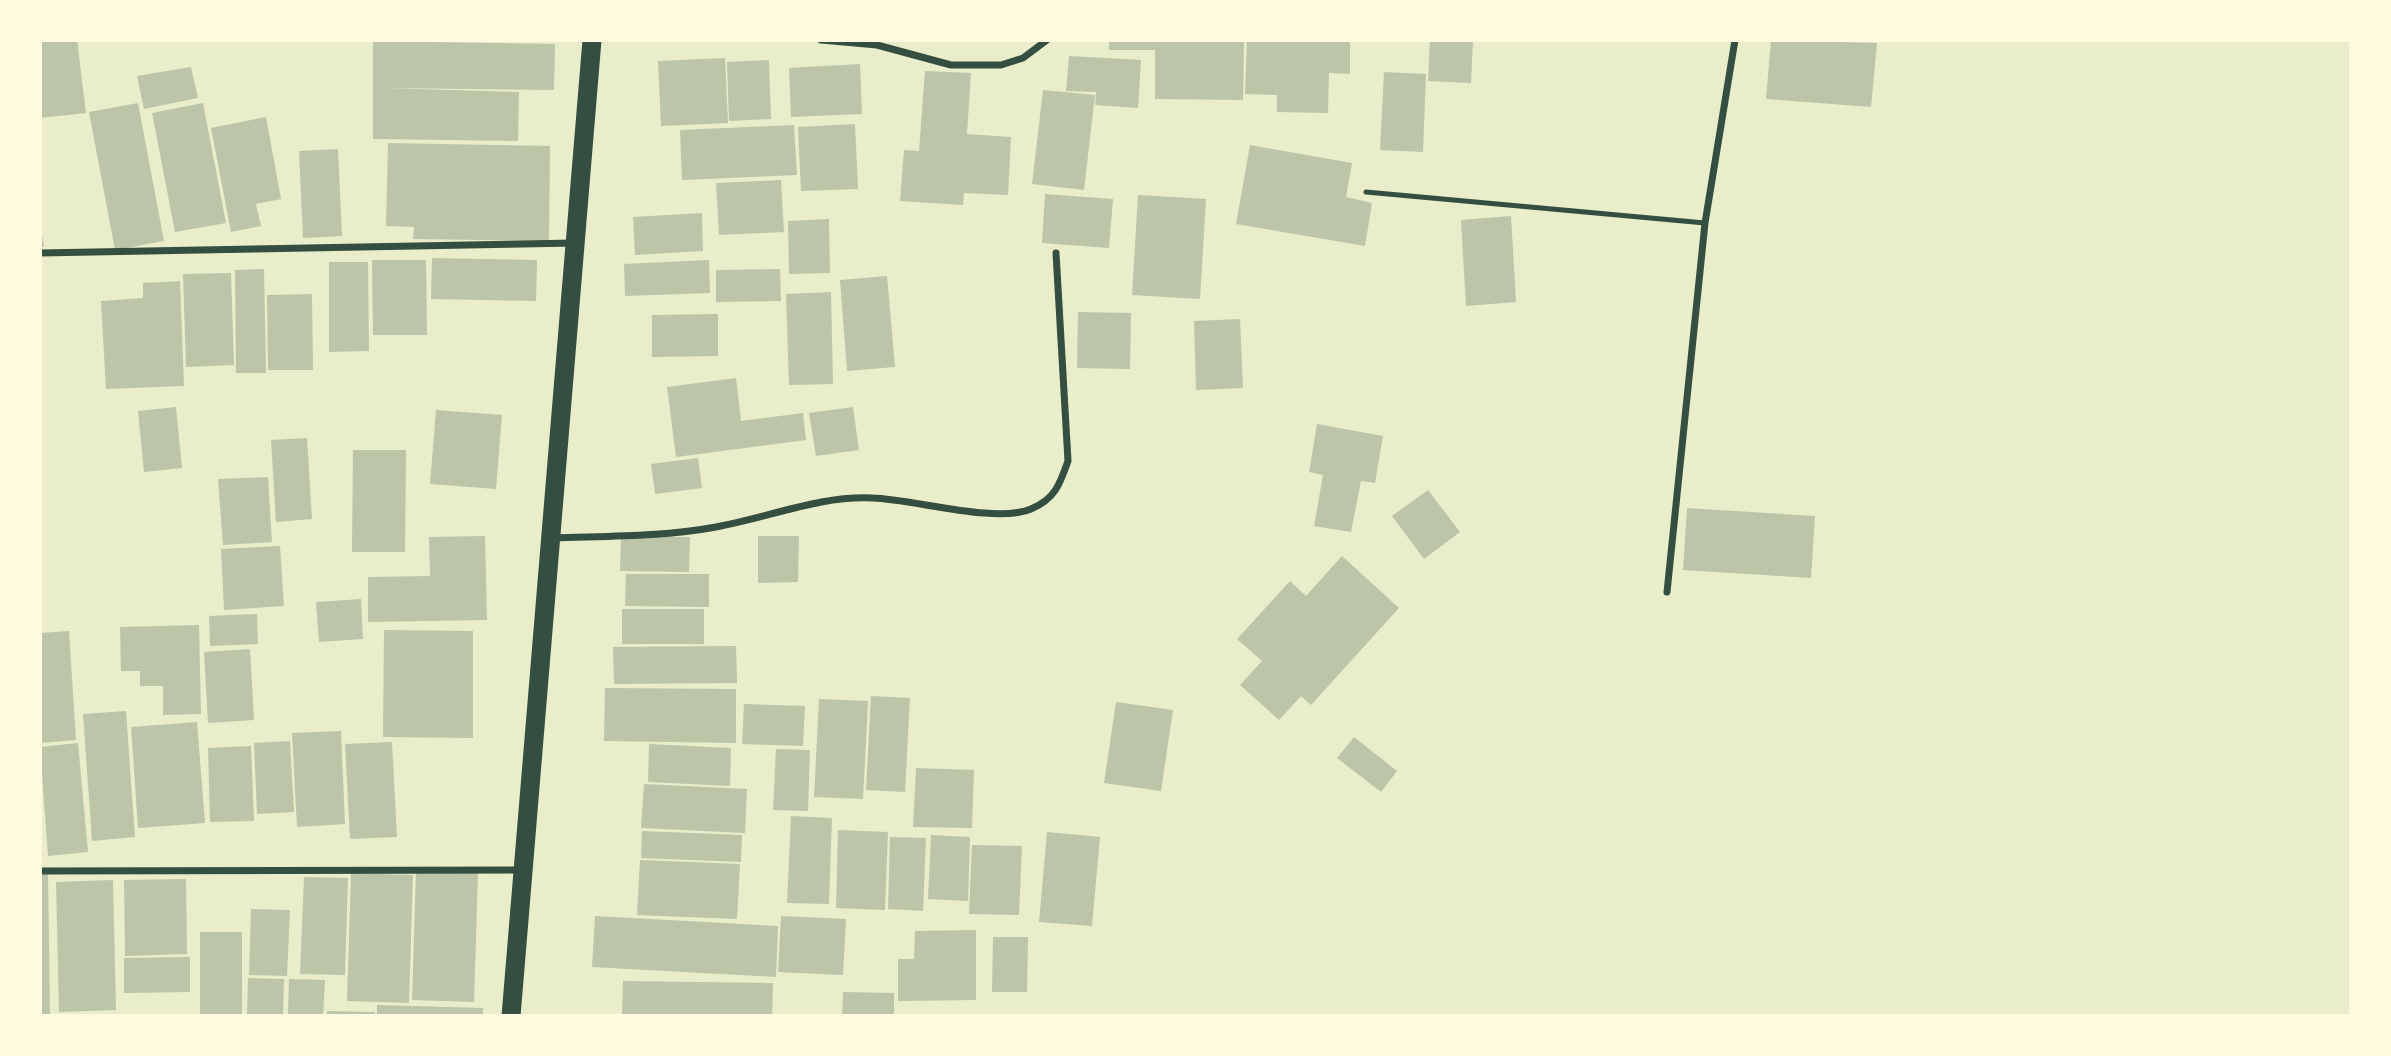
<!DOCTYPE html>
<html>
<head>
<meta charset="utf-8">
<style>
	body { margin:0 }
	#map { position:relative; width:2391px; height:1056px; overflow:hidden; background:#e9edc9; font-family:Raleway,sans-serif }
	canvas { display:block }
	.frame { position:absolute; inset:0; border:42px solid #fefae0; pointer-events:none }
</style>
</head>
<body>
<div id="map">
<canvas width="2391" height="1056"></canvas>
<div class="frame"></div>
</div>
<script>
const context = document.querySelector('canvas').getContext('2d');
context.lineJoin = 'round';
function fillPath(path, color) {
  context.fillStyle = color;
  context.fill(path, 'evenodd');
}
function trace(path, color, width, dash) {
  context.strokeStyle = color;
  context.lineWidth = width;
  context.lineCap = dash ? 'butt' : 'round';
  context.setLineDash(dash || []);
  context.stroke(path);
}
fillPath(new Path2D(`
	M40 40H77L86 113 40 118Z
	M1109 40H1244L1243 100 1155 99V50H1109Z
	M1247 40H1350V74L1329 73 1328 113 1277 112V95L1245 94Z
	M1430 40H1473L1471 83 1428 81Z
	M1771 40 1877 43 1871 107 1766 99Z
	M373 41 555 44 554 90 384 88 519 92 518 141 373 139Z
	M1069 56 1141 60 1138 108 1095 105 1096 92 1066 91Z
	M725 58 728 123 661 126 658 61Z
	M769 60 771 119 729 121 727 62Z
	M860 64 862 114 791 117 789 68Z
	M191 67 198 98 144 109 137 76Z
	M925 71 971 73 967 134 1011 137 1008 195 964 193 963 205 900 201 904 150 919 151Z
	M1384 72 1426 74 1423 152 1380 150Z
	M1043 90 1095 95 1084 190 1032 184Z
	M138 103 164 241 115 250 89 112Z
	M203 103 226 223 175 232 152 113Z
	M266 117 281 199 256 204 261 226 231 232 211 128Z
	M855 124 858 189 801 191 798 127Z
	M794 125 797 175 682 180 680 130Z
	M388 143 550 146 549 241 413 239 414 227 386 226Z
	M1250 145 1352 163 1346 197 1372 203 1365 246 1236 224Z
	M338 149 342 236 303 238 299 151Z
	M781 180 784 232 719 235 716 183Z
	M1045 194 1113 199 1109 248 1042 243Z
	M1138 195 1206 199 1200 299 1132 295Z
	M702 213 703 251 635 255 633 217Z
	M1511 216 1516 302 1466 306 1461 220Z
	M829 219 830 273 789 274 788 221Z
	M40 223 44 247H40Z
	M432 258 537 260 536 301 431 299Z
	M372 260H426L427 335H373Z
	M709 260 710 293 625 296 624 264Z
	M329 262H368L369 351 329 352Z
	M264 269 266 373H236L235 270Z
	M780 269 781 301 716 302V270Z
	M231 273 234 365 186 367 183 274Z
	M887 276 895 367 847 371 840 280Z
	M180 281 184 386 106 389 101 301 143 298V283Z
	M831 292 833 384 789 385 786 294Z
	M312 294 313 370H268L267 295Z
	M1078 312 1131 313 1130 369 1077 368Z
	M718 314V356L652 357V315Z
	M1240 319 1243 388 1196 390 1194 321Z
	M736 378 741 421 803 413 806 440 676 457 667 387Z
	M176 407 182 468 144 472 138 411Z
	M853 407 859 450 816 456 809 413Z
	M436 410 502 415 496 489 430 484Z
	M1317 424 1383 436 1375 483 1361 481 1351 532 1314 526 1323 475 1309 472Z
	M307 438 312 519 276 522 271 440Z
	M353 450H406L405 552H352Z
	M698 458 702 488 655 494 651 464Z
	M268 477 272 542 223 545 218 479Z
	M1428 490 1460 532 1424 559 1392 516Z
	M1687 508 1815 516 1811 578 1683 570Z
	M485 536 487 620 368 622V577L430 576 429 537Z
	M758 536H799L798 582 758 583Z
	M621 537H690L689 572 620 571Z
	M280 546 284 606 224 610 221 549Z
	M1342 556 1399 608 1311 705 1301 696 1279 720 1240 685 1262 661 1237 639 1290 581 1306 596Z
	M626 574H709V607L625 606Z
	M361 599 363 639 319 642 316 602Z
	M622 609H704V644H622Z
	M257 614 258 644 210 646 209 616Z
	M199 625 201 714 163 715V686H140V671H121L120 627Z
	M384 630 473 631V738L383 737Z
	M69 631 76 740 40 743V633Z
	M736 646 737 683 614 684 613 647Z
	M250 649 254 720 208 723 204 652Z
	M605 688 736 689V743L604 741Z
	M871 696 910 698 905 792 866 790Z
	M819 699 868 701 863 799 814 797Z
	M1116 702 1173 710 1161 791 1104 783Z
	M744 704 805 706 803 746 742 744Z
	M126 711 135 837 92 841 83 714Z
	M197 722 205 823 138 828 131 727Z
	M341 731 345 824 297 827 292 733Z
	M1354 737 1397 771 1381 792 1337 758Z
	M290 741 294 812 257 814 254 743Z
	M392 742 397 837 350 839 345 744Z
	M78 743 88 852 48 856 40 747Z
	M649 744 731 748 730 786 648 782Z
	M251 746 254 821 210 822 208 748Z
	M776 749 810 750 808 811 773 810Z
	M916 768 974 770 972 828 913 827Z
	M644 784 747 789 745 833 641 828Z
	M791 816 832 818 829 904 787 903Z
	M838 830 888 832 885 910 836 908Z
	M642 831 742 835 741 862 641 858Z
	M1047 832 1100 837 1092 926 1039 922Z
	M931 835 970 837 968 901 928 899Z
	M890 837 926 838 923 911 888 909Z
	M972 845 1022 846 1019 915 969 914Z
	M640 860 740 864 737 919 637 915Z
	M416 871 478 873 474 1002 412 1000Z
	M40 873H48L50 1016H40Z
	M351 873 413 875 409 1003 347 1001Z
	M304 877 348 878 345 975 300 974Z
	M186 879 187 954 125 956 124 880Z
	M113 880 116 1010 59 1012 56 882Z
	M251 909 290 910 287 976 249 975Z
	M595 916 778 926 776 977 592 967Z
	M781 916 846 919 843 975 778 972Z
	M976 930V1000L898 1001V959H914L915 931Z
	M200 932H242V1016H200Z
	M993 937H1028L1027 992H992Z
	M190 957V992L124 993V958Z
	M248 978 284 979 283 1016H247Z
	M289 979 325 980 323 1016H288Z
	M623 981 773 983 772 1016H622Z
	M843 992 894 993V1016H842Z
	M377 1005 483 1008V1016H377Z
	M327 1011 375 1012 374 1016H327Z`), '#bcc5a7');
trace(new Path2D(`
	M1366 192 1705 223`), '#344e41', 5);
trace(new Path2D(`
	M821 40 877 45 951 65H1001L1023 58 1047 40
	M40 253 575 243
	M552 538C607 536 662 537 716 527 768 518 820 495 873 498 913 499 996 524 1031 509 1055 499 1060 484 1068 461L1056 253
	M1667 592 1705 223 1735 40
	M40 871 522 870`), '#344e41', 7);
trace(new Path2D(`
	M511 1016 592 40`), '#344e41', 19);
</script>
</body>
</html>
